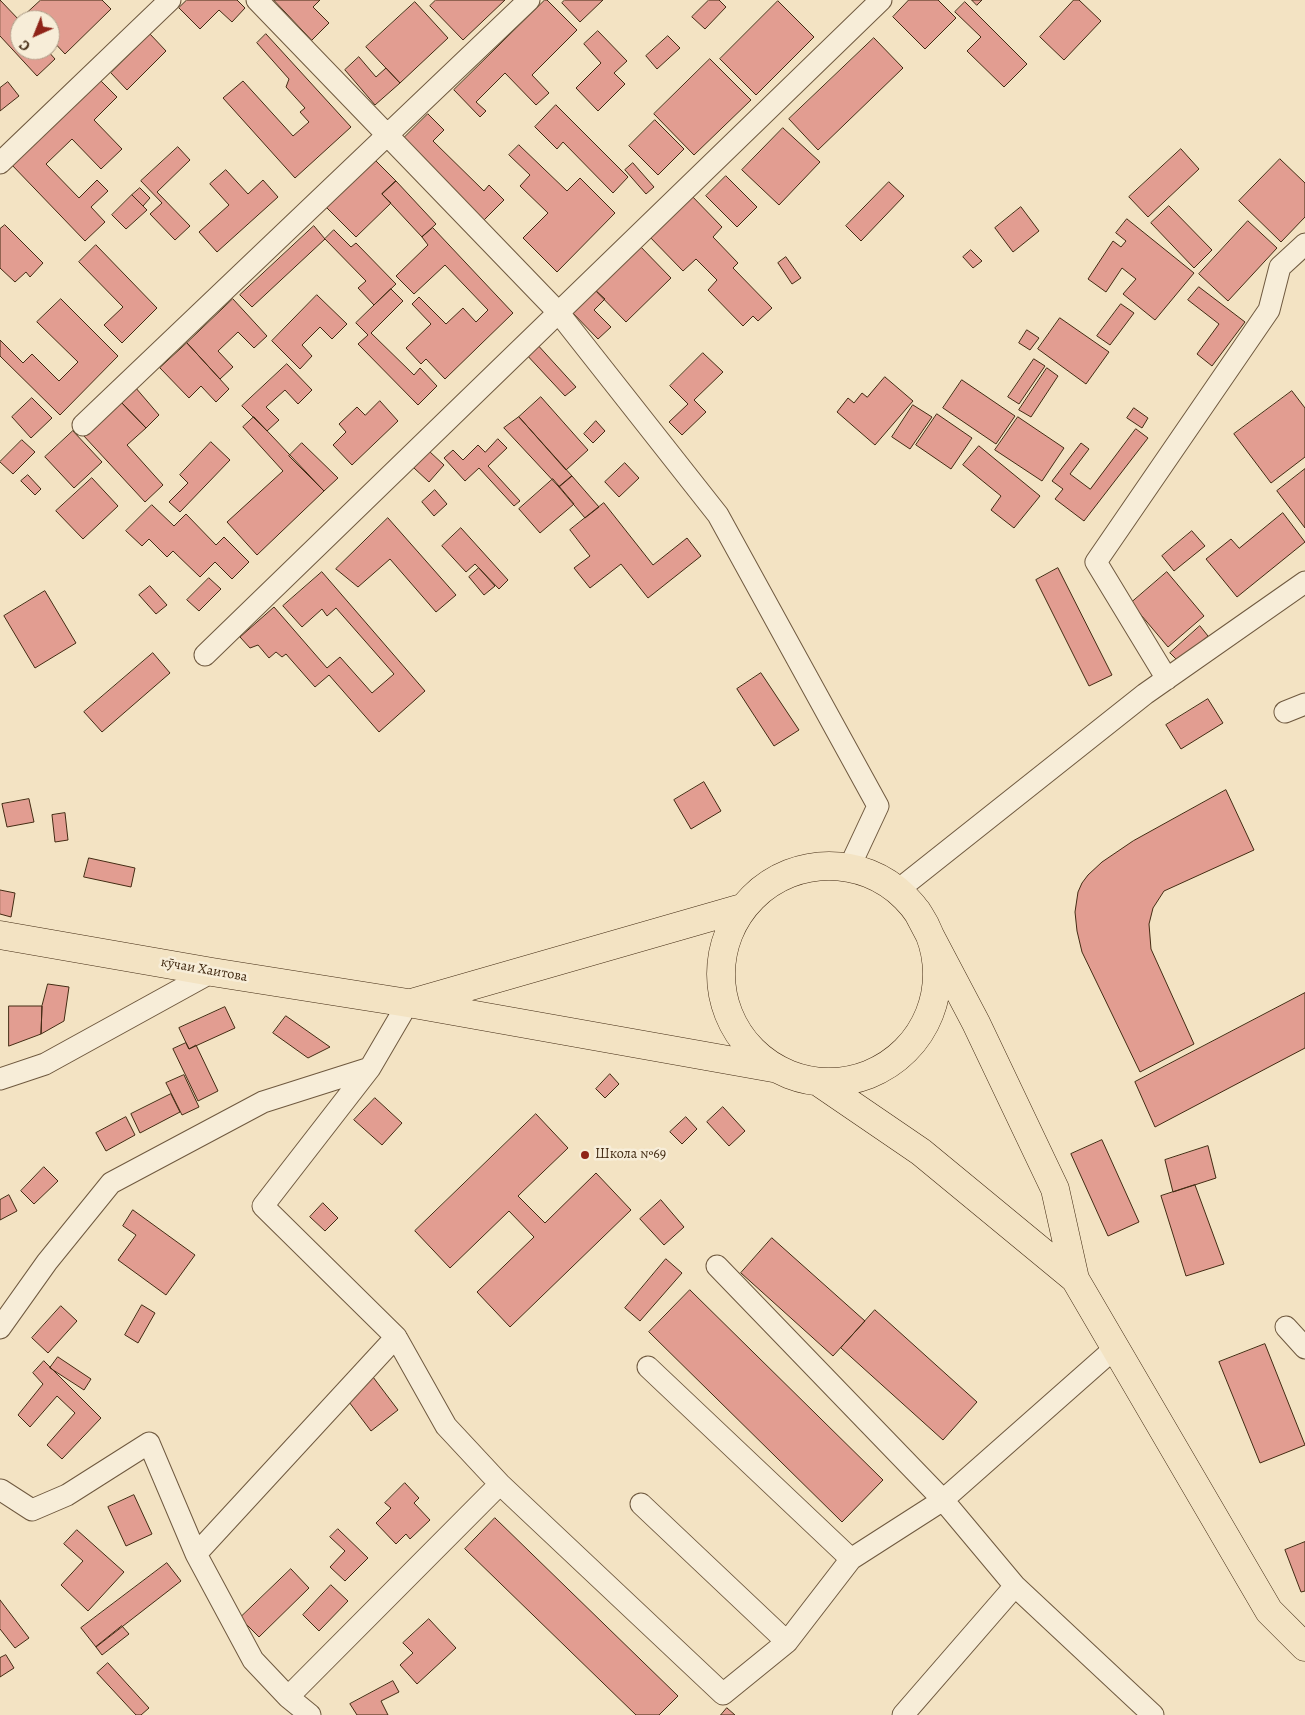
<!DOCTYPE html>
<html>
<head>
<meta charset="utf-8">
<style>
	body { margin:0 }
	#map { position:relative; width:1305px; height:1715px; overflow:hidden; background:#f3e3c3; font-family:Alegreya,serif }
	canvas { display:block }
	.north { position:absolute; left:10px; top:10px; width:50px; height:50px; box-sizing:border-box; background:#f7edd8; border:1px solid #af9f89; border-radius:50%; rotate:224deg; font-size:14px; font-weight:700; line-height:20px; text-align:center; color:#432b13 }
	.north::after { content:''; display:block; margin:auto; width:18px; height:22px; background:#8f2418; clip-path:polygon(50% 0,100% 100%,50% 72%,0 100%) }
</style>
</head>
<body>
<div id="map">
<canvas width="1305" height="1715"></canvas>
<div class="north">С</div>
</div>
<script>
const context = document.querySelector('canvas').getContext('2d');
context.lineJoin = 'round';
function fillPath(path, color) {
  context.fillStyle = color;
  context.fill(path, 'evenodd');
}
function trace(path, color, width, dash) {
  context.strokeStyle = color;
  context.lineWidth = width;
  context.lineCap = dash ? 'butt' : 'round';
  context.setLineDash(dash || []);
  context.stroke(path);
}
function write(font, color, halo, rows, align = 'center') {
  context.font = font + ' Alegreya,serif';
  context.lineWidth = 5;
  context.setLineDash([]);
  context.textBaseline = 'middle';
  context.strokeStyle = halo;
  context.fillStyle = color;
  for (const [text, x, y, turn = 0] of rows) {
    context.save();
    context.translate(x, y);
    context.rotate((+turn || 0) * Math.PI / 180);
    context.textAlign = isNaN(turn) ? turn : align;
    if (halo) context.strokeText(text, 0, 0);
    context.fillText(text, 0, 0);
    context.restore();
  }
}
const building = new Path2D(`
	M0 0 20 21V50H47L55 59 37 76 0 36Z
	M41 0H102L111 9 65 54 50 38V20H32L26 14Z
	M187 0H237L245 8 232 22 219 10 200 29 179 8Z
	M274 0H320L313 7 329 23 312 40Z
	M436 0H505L463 40 430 6Z
	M545 0H547L577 30 532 75 549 93 536 105 505 73 476 102 486 111 480 117 454 90Z
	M565 0H603L580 22 562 3Z
	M709 0H719L726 7 705 29 692 17Z
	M909 0H938L956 18 925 49 893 17Z
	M972 0H982L977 5Z
	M1074 0H1079L1101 21 1064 60 1040 37Z
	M778 1 814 37 756 95 720 59Z
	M415 2 448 38 400 83 366 47Z
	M965 2 1027 64 1004 87 967 51 981 37 955 12Z
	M598 31 627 61 614 73 625 84 598 111 576 88 601 63 584 44Z
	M150 34 166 51 127 90 111 73Z
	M266 34 351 127 295 178 223 98 243 81 293 136 309 122 300 112 305 108 286 87 289 79 257 43Z
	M668 36 680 48 657 69 646 56Z
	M874 38 903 68 818 150 789 119Z
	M359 57 376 77 386 68 400 83 375 105 345 70Z
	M710 59 751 100 694 155 654 114Z
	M98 78 117 97 94 120 122 149 101 169 72 139 46 164 79 198 97 180 108 191 91 207 105 222 85 241 10 163Z
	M8 82 19 96 0 111V88Z
	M556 105 628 177 613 193 563 142 557 149 535 127Z
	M428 114 444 130 433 141 484 191 489 185 504 200 484 220 402 140Z
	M655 120 684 149 658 175 629 146Z
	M783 128 820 162 779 205 742 170Z
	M519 145 567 191 580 178 615 213 557 272 523 238 548 213 520 186 530 175 509 155Z
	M178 147 190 160 157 192 190 226 175 240 150 214 162 203 141 181Z
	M1181 149 1199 169 1148 217 1129 197Z
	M374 159 396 181 382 194 391 203 356 237 326 207Z
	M1280 159 1305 183V217L1281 242 1239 201Z
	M633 163 654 187 646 194 625 170Z
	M226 170 248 194 263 180 278 197 217 252 199 232 229 205 210 184Z
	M726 176 757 207 737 227 706 196Z
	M396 181 436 224 422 237 382 194Z
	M889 182 904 196 861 241 846 226Z
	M140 188 150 198 143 206 132 195Z
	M688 192 722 227 713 237 738 263 733 268 772 308 758 321 753 316 743 326 708 290 717 280 696 259 683 271 646 233Z
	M132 195 147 210 126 229 112 215Z
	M1169 206 1212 250 1194 268 1151 223Z
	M1021 207 1039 231 1013 252 995 228Z
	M1127 219 1194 273 1155 320 1123 294 1136 279 1122 268 1106 292 1088 279 1113 241 1121 247 1126 241 1116 233Z
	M1248 221 1277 248 1228 301 1199 274Z
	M5 225 43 263 30 277 26 272 15 282 0 268V229Z
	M314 226 325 239 252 307 240 295Z
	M433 228 513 313 445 379 426 359 421 364 406 348 431 324 412 304 419 297 446 324 463 308 476 322 488 310 445 265 414 294 396 276 428 245 422 237Z
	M334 230 351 247 356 243 396 284 374 305 358 288 366 281 325 239Z
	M637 243 671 278 626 322 592 287Z
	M96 245 157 308 122 343 104 325 123 307 79 262Z
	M971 250 982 261 973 268 963 257Z
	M786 257 801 278 792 284 778 263Z
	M592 287 605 299 594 310 611 327 598 339 569 309Z
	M1199 287 1245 322 1212 366 1197 354 1219 324 1188 300Z
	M391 289 403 301 371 333 414 375 420 368 437 386 418 405 358 344 368 335 356 323Z
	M317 295 347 324 332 339 320 327 302 345 312 356 300 369 272 341Z
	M61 299 118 356 60 415 0 356V340L23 363 32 354 59 381 78 362 37 322Z
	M233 299 267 336 254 348 238 332 218 351 233 367 220 379 187 343Z
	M1121 304 1134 313 1110 345 1097 336Z
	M1060 318 1109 352 1086 384 1038 349Z
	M1027 330 1039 338 1030 350 1019 343Z
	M535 342 576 387 565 396 524 352Z
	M187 343 229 389 216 402 201 386 189 398 160 368Z
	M703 353 723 372 694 400 706 412 682 435 669 422 688 404 670 386Z
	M1034 359 1045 366 1019 404 1008 397Z
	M287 364 312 390 298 404 285 390 266 407 279 420 267 431 242 406Z
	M1047 368 1058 376 1031 417 1019 410Z
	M885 377 913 401 875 445 837 412 848 398 854 403 862 393 867 397Z
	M962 380 1015 416 996 444 943 408Z
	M135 387 159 415 146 428 120 401Z
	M1292 391 1305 408V457L1271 483 1234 434Z
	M541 397 588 450 566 470 519 417Z
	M32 398 52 418 31 438 12 417Z
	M120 401 146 428 127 445 163 485 145 502 83 435Z
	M380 401 398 421 352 465 333 445 346 432 339 424 357 407 365 415Z
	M913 405 932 417 910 449 892 437Z
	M1134 408 1148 418 1142 428 1127 418Z
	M937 414 972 438 951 469 916 445Z
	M254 417 324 491 257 555 227 522 283 471 243 427Z
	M519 417 572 476 559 487 504 428Z
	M1018 417 1064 448 1042 481 995 450Z
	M596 421 605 431 593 443 584 434Z
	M1136 429 1148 438 1084 521 1055 499 1063 489 1052 481 1081 443 1089 449 1070 474 1090 489Z
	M73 431 102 462 74 488 45 457Z
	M498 439 507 448 488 466 520 501 514 506 479 468 465 481 444 458 453 450 463 460 478 445 485 452Z
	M22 440 35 452 13 474 0 462Z
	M211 442 230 460 180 512 169 502 188 483 180 475Z
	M302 443 338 478 324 491 289 456Z
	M979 446 1040 496 1014 528 991 510 1001 496 963 465Z
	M430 452 444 465 429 482 414 468Z
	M625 463 639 478 619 497 605 482Z
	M1305 469V528L1277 491Z
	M28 475 41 489 35 495 21 481Z
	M572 476 599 507 585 518 559 487Z
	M92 478 118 506 83 539 56 511Z
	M553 479 574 504 540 533 519 509Z
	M435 490 447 504 434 516 422 502Z
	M604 503 653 565 687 538 701 556 648 598 621 564 590 588 574 568 590 556 570 530Z
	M152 505 174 526 186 514 216 545 224 537 249 562 232 579 215 562 200 577 173 551 167 557 149 539 142 546 126 531Z
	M1283 513 1305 542 1237 597 1206 559 1231 539 1239 548Z
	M388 518 456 595 436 612 390 559 358 587 336 569Z
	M461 528 508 580 499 589 475 564 466 572 442 546Z
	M1192 531 1205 546 1174 571 1162 556Z
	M479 568 495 586 484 595 469 577Z
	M1058 568 1112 675 1089 686 1036 580Z
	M322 572 425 691 379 732 329 675 315 687 286 654 282 657 276 652 269 658 258 645 250 648 240 637 274 607 327 668 340 657 372 693 394 674 336 608 327 616 322 609 302 627 283 606Z
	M1167 572 1204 616 1168 647 1131 603Z
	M209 578 221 589 199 611 187 600Z
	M150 586 167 605 156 614 139 595Z
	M45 591 76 643 35 668 4 616Z
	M1200 626 1208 636 1179 662 1170 653Z
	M153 653 170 673 102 732 84 712Z
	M761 673 799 730 774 746 737 689Z
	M1208 699 1223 723 1181 749 1166 725Z
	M704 782 721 811 691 829 674 800Z
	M1226 790 1254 850 1164 891 1153 908 1149 924 1151 949 1194 1044 1140 1072 1082 952 1077 931 1075 912 1078 892 1082 883 1088 875 1102 862 1133 841Z
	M29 799 34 822 7 827 2 804Z
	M65 813 68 840 55 842 52 815Z
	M89 858 135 868 131 887 84 877Z
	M0 890 15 893 11 917 0 914Z
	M48 984 69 987 64 1021 41 1034 42 1006Z
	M1305 993V1048L1155 1127 1135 1082Z
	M9 1006H42L41 1034 9 1046Z
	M225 1007 235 1028 189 1049 179 1028Z
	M286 1016 330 1047 308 1058 273 1033Z
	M186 1043 189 1049 196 1045 218 1091 198 1101 173 1049Z
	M610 1074 619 1084 605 1098 596 1089Z
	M184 1075 199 1107 182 1115 166 1083Z
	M171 1094 180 1112 140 1133 131 1114Z
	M375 1098 402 1123 382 1145 354 1120Z
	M723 1107 745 1131 729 1146 707 1122Z
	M536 1114 568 1148 518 1196 545 1223 596 1173 631 1210 510 1327 477 1292 534 1237 509 1211 450 1268 415 1231Z
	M126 1117 135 1135 106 1151 96 1133Z
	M686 1117 697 1129 682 1144 670 1132Z
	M1102 1140 1139 1222 1108 1236 1071 1154Z
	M1208 1146 1216 1178 1173 1192 1165 1160Z
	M44 1167 58 1181 34 1204 21 1191Z
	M1195 1185 1224 1264 1186 1276 1161 1196Z
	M9 1195 17 1211 0 1220V1200Z
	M661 1200 684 1227 664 1245 640 1219Z
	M323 1203 338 1218 325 1231 310 1217Z
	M133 1210 195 1255 166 1295 118 1260 136 1235 123 1226Z
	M772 1238 865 1321 833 1356 741 1273Z
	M666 1259 682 1273 640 1321 625 1308Z
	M690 1290 883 1480 842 1522 649 1332Z
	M142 1305 155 1313 138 1343 125 1335Z
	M61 1306 77 1321 48 1353 32 1338Z
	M875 1310 977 1402 943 1440 841 1348Z
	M1265 1344 1305 1445 1260 1463 1219 1362Z
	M58 1357 91 1379 84 1390 50 1368Z
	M44 1361 101 1418 62 1459 47 1445 75 1413 57 1396 30 1427 18 1415 43 1384 33 1373Z
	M373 1377 398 1410 371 1431 346 1398Z
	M405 1483 419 1498 414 1503 430 1520 410 1539 406 1534 396 1544 376 1523 391 1508 385 1503Z
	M134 1495 152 1534 126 1546 108 1507Z
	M495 1518 678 1696 659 1715H636L465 1549Z
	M338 1529 368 1558 345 1581 330 1567 345 1551 330 1537Z
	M77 1530 124 1572 88 1611 61 1585 83 1561 64 1544Z
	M1305 1542V1591L1301 1592 1285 1550Z
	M167 1563 181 1581 96 1647 81 1628Z
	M291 1569 309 1588 259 1637 240 1618Z
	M331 1585 348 1601 319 1631 303 1615Z
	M0 1600 29 1638 15 1648 0 1629Z
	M429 1619 456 1648 417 1684 400 1665 413 1653 403 1643Z
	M122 1626 129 1634 102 1655 96 1647Z
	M6 1655 14 1668 0 1677V1658Z
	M108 1663 149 1708 141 1715H136L97 1673Z
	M393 1681 399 1692 381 1701 388 1715H357L350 1704Z
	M727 1708 735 1715H721Z`);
fillPath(building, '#e29d91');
trace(building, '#432b13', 1);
const minor = new Path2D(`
	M257 0 558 312 718 515 878 806 849 868
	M0 163 170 0
	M83 425 529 0
	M205 655 881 0
	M1167 679 1096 562 1269 310 1280 267 1305 244
	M1285 712 1305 704
	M898 890 1145 694 1305 582
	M0 1079 45 1064 212 972
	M717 1266 943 1500 1115 1348
	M1286 1327 1305 1348
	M0 1328 47 1262 111 1183 263 1102 370 1068
	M648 1367 851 1559 943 1500 1015 1586 903 1715
	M500 1484 723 1694 787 1642
	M1 1490 32 1510 67 1495 149 1443 196 1554
	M641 1504 787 1642 851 1559
	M1015 1586 1153 1715
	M288 1697 500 1484 446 1426 396 1337 263 1206 370 1068 408 1003
	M310 1715 288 1697 253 1660 196 1554 396 1337`);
const major = new Path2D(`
	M721 974a108 108 0 1 1 216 0a108 108 0 1 1-216 0Z
	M917 911 976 1023 1055 1189 1075 1279 1269 1611 1305 1647
	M0 935 212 972 408 1003 773 1068
	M415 1002 742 908
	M820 1083 921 1152 1075 1279`);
trace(minor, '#6f593f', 23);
trace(major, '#432b13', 29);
trace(minor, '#f7edd8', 21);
trace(major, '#f3e3c3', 28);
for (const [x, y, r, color] of [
	[585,1155,5,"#8f2418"]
]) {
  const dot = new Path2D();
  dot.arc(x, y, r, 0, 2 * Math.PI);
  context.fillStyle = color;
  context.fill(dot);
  trace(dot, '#f7edd8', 2);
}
write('14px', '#432b13', '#f7edd8', [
	["кӯчаи Хаитова",204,970,10]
]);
write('14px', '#432b13', '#f7edd8', [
	["Школа №69",595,1155]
], 'left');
</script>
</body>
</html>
